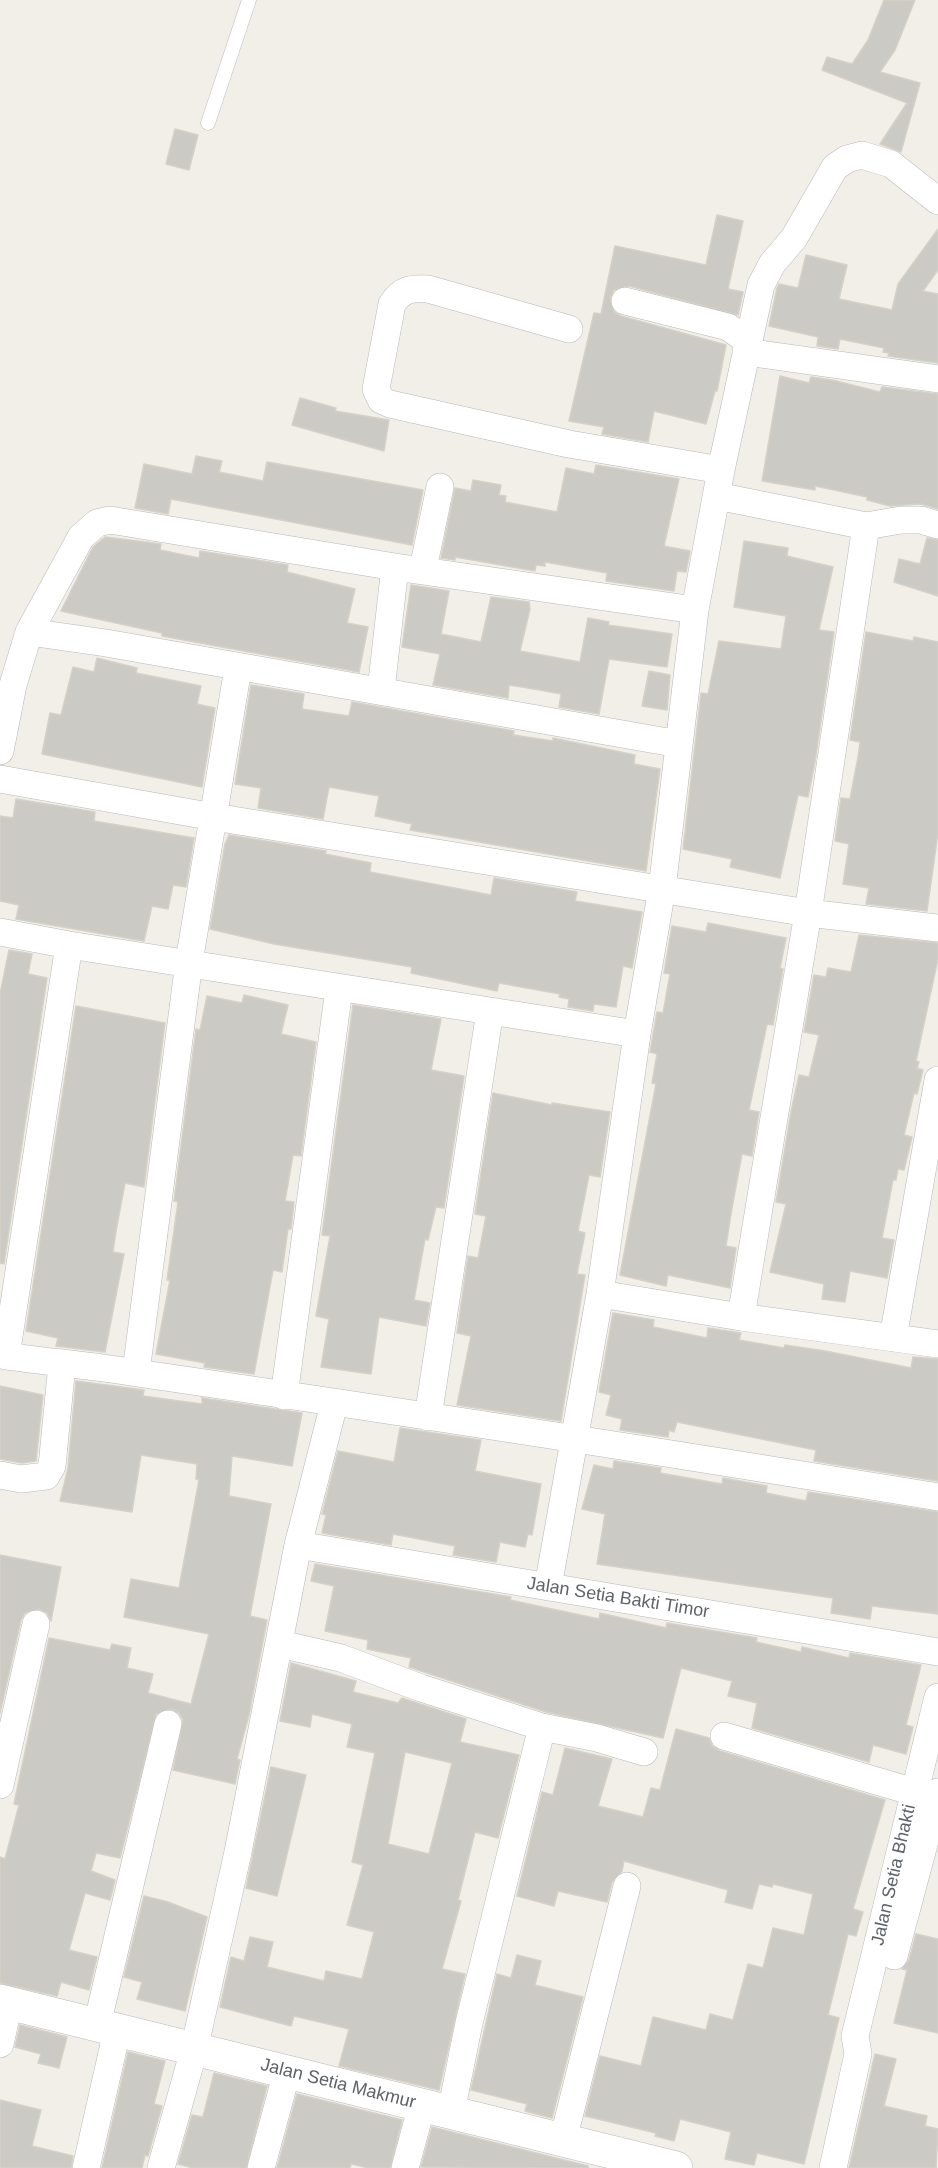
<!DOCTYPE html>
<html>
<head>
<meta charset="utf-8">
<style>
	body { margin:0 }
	canvas { display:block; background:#f1efe8 }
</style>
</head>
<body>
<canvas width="938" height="2168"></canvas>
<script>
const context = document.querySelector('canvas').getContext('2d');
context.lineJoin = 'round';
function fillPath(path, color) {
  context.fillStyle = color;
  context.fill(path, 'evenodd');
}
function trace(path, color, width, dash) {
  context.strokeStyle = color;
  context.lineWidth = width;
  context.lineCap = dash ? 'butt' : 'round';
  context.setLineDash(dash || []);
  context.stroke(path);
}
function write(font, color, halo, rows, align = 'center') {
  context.font = font + ' Arial,sans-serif';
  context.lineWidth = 4.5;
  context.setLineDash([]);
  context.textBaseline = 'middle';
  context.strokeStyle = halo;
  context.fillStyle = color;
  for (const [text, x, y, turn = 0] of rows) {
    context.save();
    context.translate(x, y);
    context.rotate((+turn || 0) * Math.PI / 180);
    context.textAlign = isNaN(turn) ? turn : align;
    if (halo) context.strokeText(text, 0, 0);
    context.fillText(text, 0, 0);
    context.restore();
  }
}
const building = new Path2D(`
	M884 0H915L895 50 880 72 920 83 901 152 880 144 907 103 822 70 827 57 852 64 868 40Z
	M175 129 198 135 189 170 166 164Z
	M717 215 743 221 728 289 743 292 738 315 629 286 614 290 610 298 614 312 621 316 726 345 717 391H715L706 424 654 411 648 442 602 434 604 427 569 421 594 313 601 314 615 246 706 265Z
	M938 229V270L923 291 938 294V363L888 356 889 353 883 352 884 348 840 339 838 349 817 346 818 337 769 326 777 288 779 284 798 288 806 255 847 265 839 299 892 310 898 284Z
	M780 376 809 383 811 377 832 380 880 392 882 387 938 394V509L921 504 890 506 867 500V497L815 486V490L762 481Z
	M300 398 336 408 335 411 389 420 384 451 292 425Z
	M196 456 222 461 219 472 263 481 267 462 423 490 412 545 171 499 168 514 135 508 144 464 192 474Z
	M596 465 679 479 664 546 690 551 686 572 677 571 674 591 606 581 607 573 545 562V566L536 565 535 571 455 557V560L441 558 455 488 471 491 473 480 501 485 499 495 506 496 505 502 557 512 566 468 594 474Z
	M105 537 161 544 160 550 199 558 200 551 288 565 287 572 355 589 347 623 368 627 359 672 162 636V633L61 611 93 547Z
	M927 538 938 540V596L894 582 899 559 920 564Z
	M744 541 788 548 787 556 833 567 819 630 834 632 815 762 808 797 798 795 780 878 730 867 732 859 683 849 701 693 708 694 719 641 781 649 786 616 734 607Z
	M411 585 449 591 441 634 481 642 491 597 529 602 530 609 520 651 580 662 588 618 609 622 608 625 672 634 667 667 609 659 599 714 559 707 561 694 540 690 509 685 508 698 433 685 440 654 402 647Z
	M866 632 913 641 914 637 938 642V833L927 911 866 904 869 888 843 884 849 844 835 841 841 798 850 799 858 757 860 742 850 740Z
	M97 658 137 668 136 673 201 686 197 704 215 708 202 787 42 754 50 713 61 715 73 667 94 672Z
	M649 671 670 675 667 710 642 706Z
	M251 685 304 694 302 709 349 716 352 702 514 731 513 735 553 741V738L635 755 634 764 660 769 646 871 410 830 412 824 375 816 379 796 329 787 323 819 258 808 261 788 235 784Z
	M16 799 95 812 94 821 194 838 186 887 173 885 168 909 152 906 144 941 16 919 19 905 0 901V816L13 818Z
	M229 835 326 851 325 854 371 863 370 872 491 895 494 878 577 892 575 901 642 912 632 968 623 966 616 1007 594 1004 593 1011 568 1007 569 999 559 997 560 994 499 983 497 991 411 973 412 967 274 944 210 929 225 844Z
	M708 923 786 938 780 968 783 969 773 1025 767 1024 749 1110 759 1112 752 1156 742 1154 732 1208 726 1246 736 1248 730 1288 668 1275 666 1286 620 1275 656 1084 652 1083 657 1054 650 1052 657 1012 663 1013 670 974 664 973 672 926 706 932Z
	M859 935 938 943V959L916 1061 919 1062 917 1068 923 1070 917 1094 914 1093 904 1135 912 1137 904 1170 898 1169 896 1180H893L882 1238 894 1240 887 1278 850 1271 845 1302 822 1299 824 1284 770 1272 786 1204 776 1202 791 1112 799 1075 809 1077 819 1035 804 1032 814 975 826 977 828 968 851 972Z
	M9 950 32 954 28 974 47 978 4 1264 0 1263V994Z
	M244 995 288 1005 281 1034 316 1042 301 1156 293 1155 285 1201 294 1202 291 1229H288L282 1272 273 1270 254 1374 204 1367 205 1363 156 1354 170 1280H167L178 1202 174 1201 196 1029 200 1030 207 996 242 1003Z
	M353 1005 441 1019 431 1070 464 1076 444 1208 436 1207 428 1240 425 1239 414 1300 430 1303 426 1326 379 1317 371 1374 321 1367 329 1319 316 1316 330 1236 322 1235Z
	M76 1006 165 1023 144 1187 125 1183 116 1231 113 1252 124 1254 105 1352 56 1346 58 1338 26 1331Z
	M493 1093 552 1105V1103L610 1112 600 1177 589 1175 578 1231 585 1233 577 1274 585 1275 561 1421 457 1405 471 1336 457 1333 468 1256 478 1258 486 1216 475 1214Z
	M613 1313 654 1320 653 1327 707 1338 708 1328 741 1333 739 1340 784 1348 785 1345 825 1351 911 1368 913 1357 938 1359V1481L814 1461 816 1450 677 1422 674 1432 669 1430 668 1437 620 1430 622 1419 606 1415 611 1395 599 1392Z
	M76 1381 144 1390 143 1396 202 1404V1398L302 1413 292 1466 232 1456 229 1496 271 1504 250 1616 267 1620 249 1715 237 1759 240 1760 235 1784 173 1770 183 1720 179 1713 171 1709 156 1714 120 1858 96 1853 91 1871 115 1880 110 1900 85 1893 69 1950 97 1957 89 1990 61 1982 57 1996 0 1983V1857L5 1859 19 1805 14 1804 49 1638 110 1650 112 1644 131 1648 127 1668 153 1674 148 1693 191 1704 209 1634 124 1617 131 1579 179 1588 199 1480 196 1479 197 1464 141 1455 132 1512 60 1501 68 1468Z
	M0 1386 43 1395 36 1461 22 1463 0 1459Z
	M400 1428 481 1440 475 1471 541 1484 532 1535 528 1534 525 1547 500 1542 496 1562 453 1555 455 1546 393 1534 391 1545 322 1533 326 1515 322 1514 338 1451 394 1462Z
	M614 1461 661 1468 660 1473 722 1484 723 1478 767 1486 766 1493 806 1501 808 1492 938 1512V1614L872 1606 870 1619 831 1613 833 1598 597 1564 605 1514 582 1509 594 1465 613 1469Z
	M0 1555 61 1567 51 1621 47 1613 39 1609 25 1613 21 1620 0 1713Z
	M315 1564 511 1597 510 1600 599 1619 600 1613 666 1628 667 1623 757 1638 756 1642 801 1652 802 1647 849 1658 850 1653 921 1665 906 1725 913 1727 906 1754 873 1745 869 1762 752 1728 757 1703 728 1696 732 1681 681 1668 663 1738 546 1712 409 1667 411 1658 367 1649 368 1640 325 1631 334 1586 311 1581Z
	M291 1663 356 1681 353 1692 398 1703 402 1698 466 1719 460 1742 519 1755 498 1838 475 1832 458 1900 461 1901 442 1969 465 1974 439 2090 339 2066 349 2029 294 2016 291 2026 220 2007 231 1957 244 1961 250 1937 273 1942 267 1967 324 1981 326 1971 362 1979 374 1932 347 1925 363 1865 352 1862 375 1753 347 1747 352 1724 312 1714 310 1727 280 1721ZM405 1752 452 1763 429 1854 388 1844Z
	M676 1729 709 1738 712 1746 720 1751 885 1800 853 1909 863 1912 856 1936 848 1934 828 2015 839 2018 804 2164 757 2153 754 2165 725 2159 731 2132 680 2119 674 2141 655 2136 656 2133 585 2116 600 2056 641 2066 653 2017 706 2030 710 2014 733 2020 748 1964 763 1968 773 1928 804 1935 813 1894 773 1884 772 1887 759 1884 752 1909 725 1902 728 1890 624 1861 622 1871 612 1882 607 1902 558 1891 554 1906 517 1896 542 1792 553 1795 565 1748 612 1759 598 1806 643 1817 651 1788 660 1790Z
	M271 1767 306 1775 277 1896 246 1888Z
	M144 1896 168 1902 207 1917 185 2011 137 1999 142 1982 124 1977Z
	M916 1934 938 1939V2033L894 2023 907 1970 902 1969 909 1960Z
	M517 1955 541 1961 535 1985 583 1997 552 2118 525 2111 527 2104 471 2090 497 1974 511 1978Z
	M20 2025 67 2037 59 2068 38 2063 41 2054 15 2047Z
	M128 2052 165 2061 154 2104 162 2106 148 2156 145 2155 142 2168H102Z
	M875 2054 896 2059 884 2106 927 2116 925 2126 938 2129 936 2168H849Z
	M214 2073 267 2086 246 2168H193L178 2164 192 2115 203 2117Z
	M297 2094 402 2120 390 2168H369L351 2164 350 2168H277Z
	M0 2100 41 2110 32 2146 73 2156 71 2168H0Z
	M432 2127 588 2166V2168L421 2167Z`);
fillPath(building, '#cccac5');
trace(building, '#d6d1c6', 1.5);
const lane = new Path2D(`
	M208 123 249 0`);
const street = new Path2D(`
	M938 201 891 164 862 155 847 159 835 167 794 238 772 264 761 285 721 470 695 610 662 889 637 1034 69 945 6 1356C49 1362 94 1366 137 1373 405 1412 671 1453 938 1497
	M625 301 728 327 748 341
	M569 329 428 289C411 288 402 289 392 304L376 389 381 400 390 404 569 444 721 470
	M746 352 938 379
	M717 496 866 526 901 520H921L938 525
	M423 569 440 487
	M29 632 81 537 97 523 110 520 395 567 695 610
	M381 690 395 567
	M0 751 13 685 29 632 106 643 679 744
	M0 779 214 817 808 913 938 928
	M0 932 69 945
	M600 1294 741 1317 938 1344
	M741 1317 808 913 866 526
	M893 1338 938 1080
	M136 1372 189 962 238 668
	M284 1396 339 989
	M428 1417 490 1011
	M0 1475 21 1479 46 1476 52 1466 62 1364
	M298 1545 938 1652
	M548 1587 600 1294 637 1034
	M280 1644 341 1658 421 1688 542 1727
	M724 1736 914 1792
	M0 1785 36 1624
	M894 1956 938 1792
	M97 2025 168 1724
	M0 2044 9 2003
	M451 2112 469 2023 542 1727 597 1738 644 1752
	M563 2140 627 1886
	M86 2168 117 2031
	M161 2168 194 2050 238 1852 298 1545 334 1404
	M261 2168 287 2072
	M405 2168 422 2105
	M833 2168 858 2054 855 2036 938 1697`);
const secondary = new Path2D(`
	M0 2001 676 2168`);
trace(lane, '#b5b8bc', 15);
trace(street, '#b5b8bc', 28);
trace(secondary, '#b6babf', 34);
trace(lane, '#fff', 14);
trace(street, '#fff', 27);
trace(secondary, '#fff', 33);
write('18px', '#5f6368', '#fff', [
	["Jalan Setia Bakti Timor",618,1598,9],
	["Jalan Setia Bhakti",894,1875,-77],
	["Jalan Setia Makmur",338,2084,14]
]);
</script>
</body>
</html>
